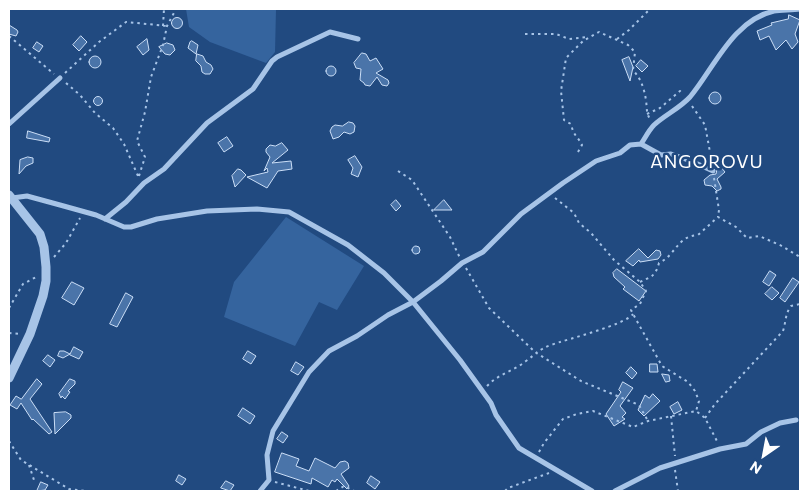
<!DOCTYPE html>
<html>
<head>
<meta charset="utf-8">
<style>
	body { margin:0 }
	#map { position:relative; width:809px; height:500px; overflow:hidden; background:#214a80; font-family:Commissioner,sans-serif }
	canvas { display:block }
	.frame { position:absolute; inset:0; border:10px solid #fff; pointer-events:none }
	.north { position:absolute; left:739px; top:430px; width:50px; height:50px; -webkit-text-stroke:4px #214a80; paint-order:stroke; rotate:213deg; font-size:14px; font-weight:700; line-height:20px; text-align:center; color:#fff }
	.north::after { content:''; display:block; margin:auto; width:18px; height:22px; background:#fff; clip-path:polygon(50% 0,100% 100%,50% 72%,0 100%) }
</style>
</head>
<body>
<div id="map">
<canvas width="809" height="500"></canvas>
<div class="frame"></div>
<div class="north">N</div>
</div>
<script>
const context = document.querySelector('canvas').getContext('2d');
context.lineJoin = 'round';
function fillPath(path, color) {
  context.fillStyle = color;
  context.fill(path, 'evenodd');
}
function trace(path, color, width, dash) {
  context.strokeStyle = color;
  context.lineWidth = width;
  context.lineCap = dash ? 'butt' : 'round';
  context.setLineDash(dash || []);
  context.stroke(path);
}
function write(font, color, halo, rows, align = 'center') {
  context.font = font + ' Commissioner,sans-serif';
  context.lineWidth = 5;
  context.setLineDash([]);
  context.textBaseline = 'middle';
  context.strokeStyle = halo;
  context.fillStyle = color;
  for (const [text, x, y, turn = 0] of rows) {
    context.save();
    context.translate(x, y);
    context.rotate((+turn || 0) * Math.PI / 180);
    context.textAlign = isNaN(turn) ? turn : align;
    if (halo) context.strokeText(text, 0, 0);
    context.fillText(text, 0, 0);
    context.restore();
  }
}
fillPath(new Path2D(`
	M186 9H276L275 52 266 63 210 42 189 27Z
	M286 217 364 266 337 310 319 302 295 346 224 317 234 282Z`), '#35649e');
const building = new Path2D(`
	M789 15 800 20 795 34 798 42 792 49 786 40 776 50 769 36 760 40 757 31 772 25 771 23 788 19Z
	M171.5 23a5.5 5.5 0 1 1 11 0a5.5 5.5 0 1 1-11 0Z
	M9 25 17 30 18 32 16 36 9 34Z
	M81 36 87 42 79 51 73 45Z
	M147 39 149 50 143 55 137 47Z
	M192 41 198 45 196 54 188 48 190 42Z
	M37 42 43 46 39 52 33 48Z
	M167 43 173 45 175 50 170 55 165 54 159 47Z
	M362 53 366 54 370 61 376 58 383 69 376 73 388 80 389 83 387 86 382 85 377 77 370 86 365 85 364 83 360 80 361 69 356 68 354 63Z
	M197 54 203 56 206 62 211 65 213 69 210 74H205L202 72 201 66 196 61Z
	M89 62a6 6 0 1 1 12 0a6 6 0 1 1-12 0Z
	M629 57 633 67 630 81 622 60Z
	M641 60 648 66 642 72 636 66Z
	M326 71a5 5 0 1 1 10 0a5 5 0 1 1-10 0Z
	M709 98a6 6 0 1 1 12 0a6 6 0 1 1-12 0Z
	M93.5 101a4.5 4.5 0 1 1 9 0a4.5 4.5 0 1 1-9 0Z
	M349 122 353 123 355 126 354 132 350 134 344 132 339 137 333 139 330 131 332 127 335 125 342 126Z
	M28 131 50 138 49 142 27 138Z
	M227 137 233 146 224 152 218 143Z
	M282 143 288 150 272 163 291 161 292 169 278 171 267 188 247 177 268 172 267 168 264 171 270 157 266 152V149L270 145 275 146Z
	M355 156 362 167 358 177 351 174 353 168 348 160Z
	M28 157 33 158V163L26 166 19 174 20 160Z
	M720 166 725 172 717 179 721 187V189L717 191 712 186 705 185 704 180 710 175 716 174 717 169Z
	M238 169 241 170 246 175 235 187 232 176Z
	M396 200 401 206 396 211 391 205Z
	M444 200 452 210H434Z
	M412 250a4 4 0 1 1 8 0a4 4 0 1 1-8 0Z
	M639 249 648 258 656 250 660 251 661 255 658 259 640 262 639 260 633 266 626 261Z
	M617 269 646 291 639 301 623 289 625 287 614 277 613 273Z
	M770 271 776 275 769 286 763 282Z
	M793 278 799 282 785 302 780 298Z
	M72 282 84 288 74 305 62 298Z
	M772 287 779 293 772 300 765 294Z
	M126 293 133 297 117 327 110 324Z
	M74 347 83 352 79 359 70 355Z
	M60 351H64L70 354 63 358 58 356Z
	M248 351 256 356 251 364 243 359Z
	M48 355 55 360 50 367 43 361Z
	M296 362 304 367 298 375 291 371Z
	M650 364H657L658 372H650Z
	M631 367 637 373 632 379 626 373Z
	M662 374 669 375 670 381 666 382Z
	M37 379 42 384 30 399 52 432 49 434 33 419 32 420 21 403 17 409 10 405 16 396 21 399Z
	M70 379 75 381V384L68 391 70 392 65 399 62 396 61 398 59 394Z
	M623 382 633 388 620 406 626 413 622 417 625 419 614 426 606 414 621 392 619 390Z
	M653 394 660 401 644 416 638 410 645 395 649 398Z
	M678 402 682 410 674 414 670 407Z
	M243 408 255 416 250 424 238 416Z
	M66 412 71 415V418L55 434 54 413Z
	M282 432 288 436 283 443 277 439Z
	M282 453 299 459 296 466 309 471 315 458 335 468 340 462 345 461 348 463 349 468 341 474 349 486 347 489 337 479 335 482 332 480 328 487 312 478 311 484 275 472Z
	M179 475 186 479 182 485 176 481Z
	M371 476 380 482 375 489 367 483Z
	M226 481 234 485 230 491 221 488Z
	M41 482 48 485 45 490 37 491Z`);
fillPath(building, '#4a74a9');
trace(building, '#cbdef6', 1);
trace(new Path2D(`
	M163 26 164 9
	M525 34H556L569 39 587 37
	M9 36 54 74
	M617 39 629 30 650 9
	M65 73 99 42 126 22 167 26
	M66 83 80 95 95 113 113 128 124 144 138 176
	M692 106 705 125 712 163
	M647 114 660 108 680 91 683 94
	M578 152 582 145C577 135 574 137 571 124L564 120 561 91 566 58 583 41 599 32 628 45 635 52 633 70C641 79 644 88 646 100 647 107 646 113 650 119
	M398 171 412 180 450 237 460 258
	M139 176 145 157 137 141 145 112 151 77 163 45 167 26 176 9
	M714 178 719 210 718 217
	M555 198 574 213 579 223 591 233 614 260 640 282 646 291 640 304 631 310 633 314 662 366 688 382 695 391 699 401 696 411
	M54 257 66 243 80 218
	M466 268 489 308 535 352 581 381 639 405 648 421
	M640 282C652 276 655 277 659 263 676 255 677 236 698 235L718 217 736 227 747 238 759 236 780 245 800 257
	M9 308 23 284 38 276
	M9 333 20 334
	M487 386C498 374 514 371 526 361 536 354 539 349 551 345 567 339 625 325 633 314
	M671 416 675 456
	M705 418 715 404 783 331C786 322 785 314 791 306L800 304
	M9 441 21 460 69 489 85 491
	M539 452 544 443 563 419 577 414 593 411 633 427 648 421 696 411 705 418 718 443
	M29 465 34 480
	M675 470 678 491
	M275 482 309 491
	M336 491 344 486 354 491
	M505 491 508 488 549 473`), '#a7c4e7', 2, [2.5, 4]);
trace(new Path2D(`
	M9 124 60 78
	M641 144C645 138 649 130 654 125 665 115 680 108 690 97 714 68 733 20 774 11 782 10 792 10 800 9
	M12 198 27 196 60 205 96 215 124 227H131L157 219 207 211 257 209 289 212 348 245 384 273 413 302 460 360 491 403 496 415 519 448 592 491
	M105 219 126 202 144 183 164 169 207 123 253 89 272 61 277 57 330 32 358 39
	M260 491 269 480 267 455 273 431 309 372 329 351 357 336 388 315 413 302 441 281 462 263 483 252 521 214 563 183 596 161 620 153 630 145 641 144 661 155 671 154 691 161 713 171
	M615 491 660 468 720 449 746 444 761 432 780 423 796 420`), '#a7c4e7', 5);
trace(new Path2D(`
	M9 195 40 234 44 247 46 267V281L43 296 30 334 9 378`), '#a7c4e7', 9);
context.letterSpacing = '1px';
write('18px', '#fff', '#214a80', [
	["ANGOROVU",707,162]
]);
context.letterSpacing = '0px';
</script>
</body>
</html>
